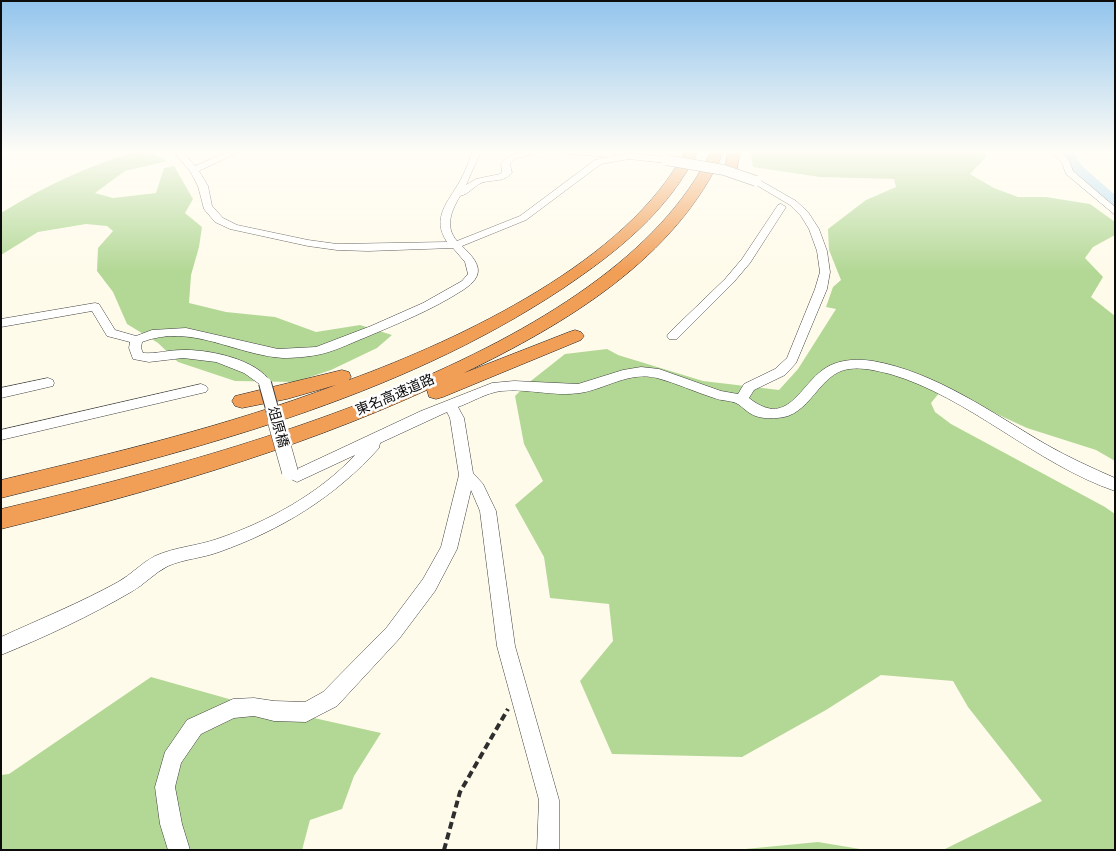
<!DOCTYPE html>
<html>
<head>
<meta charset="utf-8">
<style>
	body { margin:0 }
	#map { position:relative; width:1116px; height:851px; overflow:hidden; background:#fffbeb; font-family:"Crimson Pro",serif }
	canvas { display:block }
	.frame { position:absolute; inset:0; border:2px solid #0c0c0c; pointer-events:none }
</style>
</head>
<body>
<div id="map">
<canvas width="1116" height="851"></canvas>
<div class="frame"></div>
</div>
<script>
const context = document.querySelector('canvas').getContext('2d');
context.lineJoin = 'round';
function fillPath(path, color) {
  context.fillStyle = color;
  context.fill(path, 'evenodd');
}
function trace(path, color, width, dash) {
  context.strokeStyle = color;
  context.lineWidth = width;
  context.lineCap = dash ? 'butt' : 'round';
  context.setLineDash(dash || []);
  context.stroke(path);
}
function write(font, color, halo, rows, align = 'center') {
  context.font = font + ' "Crimson Pro","Noto Sans JP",serif';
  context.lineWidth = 5;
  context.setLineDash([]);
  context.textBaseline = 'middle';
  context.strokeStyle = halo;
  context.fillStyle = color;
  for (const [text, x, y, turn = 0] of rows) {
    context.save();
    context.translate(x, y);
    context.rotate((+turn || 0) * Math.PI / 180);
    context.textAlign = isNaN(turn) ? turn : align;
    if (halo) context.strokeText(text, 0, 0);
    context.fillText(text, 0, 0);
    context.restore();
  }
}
fillPath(new Path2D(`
	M138 151H149L167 161 125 171 95 193 113 198 156 193 164 168 174 166 193 199 185 213 202 227 199 247 191 275 189 303 226 312 275 317 316 332 360 325 392 335 377 348 331 370 295 382 235 381 178 362 158 343 127 324 113 292 97 271 98 248 113 231 107 226 86 224 38 232 1 255V213C43 187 89 165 138 151Z
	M750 151H984L986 157 970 174 994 188 1018 197H1046L1090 204 1115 222V235L1093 247 1085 258 1103 277 1091 297 1115 316V461L1096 450 1027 428 949 392H940L931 403 935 412 951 424 1105 507 1115 514V850H943L1042 801 968 707 953 681 881 675 826 710 742 757 612 754 580 681 613 641 609 604 550 598 544 557 515 505 543 481 524 444 515 396 527 384 565 354 607 349 618 355 703 381 779 390 798 369 836 309 826 307 833 287 841 280 829 250 828 229 866 200 896 187 894 179 820 177 753 167Z
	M151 677 229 699 381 733 354 776 342 809 310 820 302 850H1V775L9 774Z
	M818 842 866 850H735Z`), '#b3d896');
fillPath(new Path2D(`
	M1056 151H1072L1082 166 1115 195V208L1109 206 1070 171 1065 161Z`), '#b2dbf4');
const minor = new Path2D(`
	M173 151H182L195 166 229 151H241L199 171 208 186 212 206 223 218 237 225 308 240 337 244 447 242C431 218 448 202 460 181 465 172 469 162 473 151H481L466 185 476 179 500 174 502 172 501 164C511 150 527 151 544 151L514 159 510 164 512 173C503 183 492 179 481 183 473 187 469 194 460 196 452 210 444 226 457 241L520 216 595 160 629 153 666 157 670 160 666 163 629 159 601 164 526 220 462 246C480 263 486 275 463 290 432 310 397 324 364 338 349 344 333 352 317 355 307 357 294 358 283 358 235 355 191 323 142 342L141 348 143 353C156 354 169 350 182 350 207 349 258 359 271 383L270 386 265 388 244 373 216 362 183 358 149 362 133 359 129 348 130 342 107 336 92 311 1 327V319L95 303 99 304 115 330 136 336 152 330 186 328 278 349 316 347 371 326 423 303 462 281 468 274 465 262 453 248 368 251 337 250 308 246 230 229 215 222 204 209 198 186 190 171Z
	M563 151H611L615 154 611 157 567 154Z
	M1050 151H1060L1069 160 1073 171 1115 207V215L1066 174 1062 163Z
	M756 178 796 201 808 212 819 229 827 251 830 272 827 289 796 363 785 375 754 390 749 398C791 431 800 379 831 365 844 359 859 359 873 361 936 372 992 413 1047 445 1068 457 1092 468 1115 478V491C1036 464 969 397 890 374 877 371 863 367 849 369 818 373 811 417 777 418 767 419 756 418 748 412 744 409 740 405 736 403 729 400 721 401 714 398 695 392 676 383 657 378 629 371 606 389 580 393 554 397 527 388 501 391 486 393 472 402 458 407L464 418 473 473 483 484 496 511 515 646 559 800V850H537L539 800 497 646 480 511 471 490 457 549 435 591 399 639 337 706 306 722 274 721 254 716 234 718 201 734 181 763 175 787 182 824 190 850H168L160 824 155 787 165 752 187 720 233 699 254 698 274 701 305 702 323 692 387 627 423 579 441 547 459 475 450 418 447 412 380 443 379 448C335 497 281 530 219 552 203 558 184 559 168 566 154 573 144 585 131 592 90 616 45 637 1 655V637C40 619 80 603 118 582 131 575 141 563 155 556 175 547 197 546 217 539 267 522 319 494 355 455L297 482 285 476 283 472 285 468 290 466 297 469 421 411 492 383 514 381 578 384 623 370 641 367 659 369 721 391 738 394 744 384 775 369 787 358 815 289 820 272 817 251 809 229 801 216 790 205 753 183 751 181Z
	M781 204 786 207 750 263 733 283 677 339H669L667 336 669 333 725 279 742 259 778 205Z
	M48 378 53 380 54 383 53 386 1 398V388Z
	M201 384 206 386 208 389 206 392 1 440V430Z`);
const highway = new Path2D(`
	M685 151H698C668 212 617 252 562 289 394 400 194 450 1 498V480C114 453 227 426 336 385L287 399 242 408 235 406 232 401 235 396 342 370 349 372 351 377 349 380C461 339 628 261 685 151Z
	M711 151H724C676 259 565 324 464 373L569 332 575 330 581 332 584 336 581 340 443 397 436 399 429 397 427 390C291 452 146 493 1 529V509C208 460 613 357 711 151Z
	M728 151H740L737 169 732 170 726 166Z`);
trace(minor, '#3f3f3f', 1);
trace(highway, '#1d1d1d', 1);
trace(new Path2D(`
	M444 850 460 792 508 709`), '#2e2e2e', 4, [7, 4]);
fillPath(minor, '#fff');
fillPath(highway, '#f19e57');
const minorBridgeFar2 = new Path2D(`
	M666 160 724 170 756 181`);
const minorBridgeFar1 = new Path2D(`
	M265 383 276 423`);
const minorBridge = new Path2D(`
	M276 422 290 472`);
trace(minorBridgeFar2, '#3f3f3f', 11, []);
trace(minorBridgeFar1, '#3f3f3f', 14, []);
trace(minorBridge, '#3f3f3f', 17, []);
trace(minorBridgeFar2, '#fff', 10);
trace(minorBridgeFar1, '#fff', 12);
trace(minorBridge, '#fff', 16);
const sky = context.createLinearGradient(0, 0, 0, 271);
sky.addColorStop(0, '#92c4ed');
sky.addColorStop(0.56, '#fffdf6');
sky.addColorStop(1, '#fffdf600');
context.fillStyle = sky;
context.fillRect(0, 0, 1116, 271);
write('14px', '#0c0c0c', '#fff', [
	["東名高速道路",395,395,-23],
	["俎原橋",278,427,74]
]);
</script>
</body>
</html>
